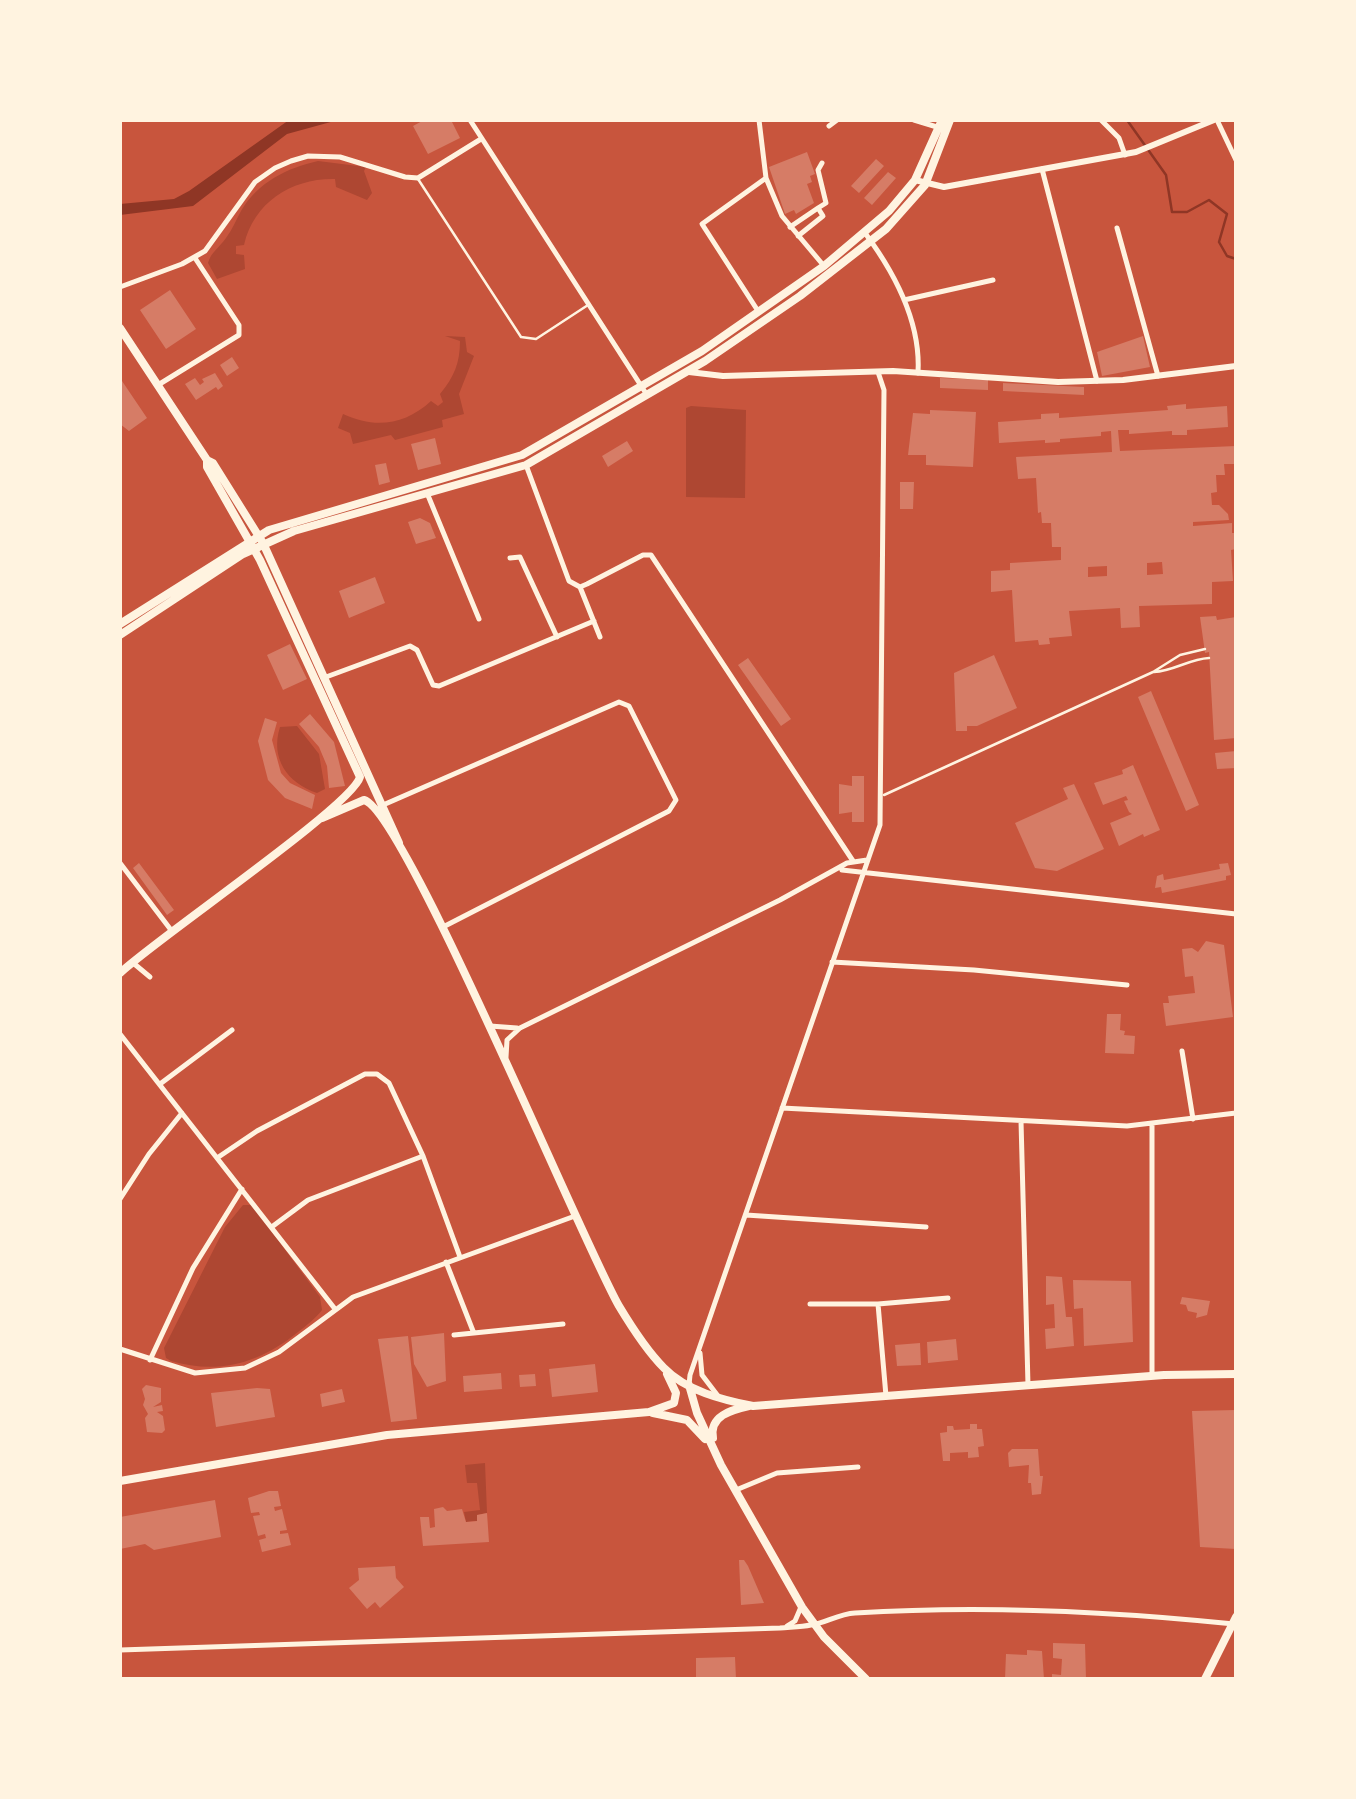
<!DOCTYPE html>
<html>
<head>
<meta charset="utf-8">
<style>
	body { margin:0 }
	#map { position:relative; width:1356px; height:1799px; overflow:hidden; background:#c8553d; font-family:Merriweather,serif }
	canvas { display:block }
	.frame { position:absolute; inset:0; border:122px solid #fff3e0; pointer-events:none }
</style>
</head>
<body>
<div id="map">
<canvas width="1356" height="1799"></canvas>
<div class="frame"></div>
</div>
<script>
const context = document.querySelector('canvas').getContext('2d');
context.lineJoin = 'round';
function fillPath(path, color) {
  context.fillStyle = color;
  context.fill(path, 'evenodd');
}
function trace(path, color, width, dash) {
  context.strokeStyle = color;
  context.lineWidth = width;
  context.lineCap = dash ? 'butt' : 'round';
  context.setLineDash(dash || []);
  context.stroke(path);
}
fillPath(new Path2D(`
	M318 161 366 167 364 171 372 193 367 200 336 187 335 179C292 178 254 202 244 245L236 246V254L244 255 245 269 217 279 208 263C211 252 219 248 226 238 232 230 236 220 241 211 258 182 287 168 318 161Z
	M445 336 465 337 467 352 474 356 459 394 464 414 442 420 443 427 395 440 391 435 353 444 350 433 338 428 343 414C375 429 405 425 431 401L438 406 443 402 440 394C454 377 460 363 460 341Z
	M691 406 746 410 745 498 686 497V408Z
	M297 726 319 754 325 789 317 793C287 783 270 758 280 727Z
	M243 1205H252L320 1297 322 1310C315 1319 307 1325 298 1332 260 1363 219 1375 171 1361L166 1358 164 1348 225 1227Z
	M485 1463 487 1513 477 1515V1521L466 1522 464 1512 480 1510 477 1483H467L465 1465Z`), '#ae4732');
fillPath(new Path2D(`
	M289 120H338L287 134 193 206 120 215V204L174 199 189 191Z`), '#8f3625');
trace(new Path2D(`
	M1127 120 1166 175 1172 212H1187L1209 200 1227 214 1219 242 1227 256 1236 259`), '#8f3625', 2.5);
fillPath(new Path2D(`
	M424 120H451L460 138 428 154 413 126Z
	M807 152 815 174 810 176 812 182 807 184 814 203 796 214 794 210 785 214 769 167Z
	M876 159 884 166 859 193 851 186Z
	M888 172 896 178 872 205 864 198Z
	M170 290 196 329 166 349 140 310Z
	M1143 336 1150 367 1102 376 1097 352Z
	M232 357 239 368 227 376 220 365Z
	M215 373 223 386 218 390 216 387 196 400 185 384 195 378 200 385 204 382 202 379Z
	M120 378 147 418 129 431 120 424Z
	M940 378 988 380V390L940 388Z
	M1003 383 1084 387V395L1003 391Z
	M1186 404V409L1227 406 1228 427 1187 430V435H1172V431L1129 434V430H1118L1120 451 1236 446V464H1224L1225 475H1216L1217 492 1211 493 1212 505H1219L1228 514 1229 520 1193 522V526L1232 523V533H1236V549L1231 550 1233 581 1212 582V604L1139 606 1140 627 1121 628 1120 608 1069 611 1072 636 1049 638 1050 644 1039 645 1038 640 1015 642 1012 590 991 592V571L1010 570V563L1061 560V547H1052L1051 523H1042L1041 512 1038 513 1036 478 1018 479 1016 457 1112 452 1111 431 1101 432V436L1060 439V442L1045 443V440L999 443 998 422 1041 419V414L1059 413V418L1168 410 1167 406ZM1162 562 1163 574 1147 575V563ZM1107 566V576L1088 577V567Z
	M930 410 976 412 973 467 926 465V455H908L913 413 930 414Z
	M435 438 441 464 418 470 411 444Z
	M627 441 633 451 608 467 602 456Z
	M386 463 390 482 379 485 375 465Z
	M900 482H914L913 509H900Z
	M420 518 430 523 436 538 416 544 408 522Z
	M375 577 385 603 349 618 339 591Z
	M1216 616 1217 620 1236 617V738L1214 740 1209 652 1205 653 1200 617Z
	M290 644 307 679 283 690 267 655Z
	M994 655 1017 708 977 726H967V731H956L954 673Z
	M748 658 791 719 781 726 738 665Z
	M1151 691 1199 805 1186 811 1138 697Z
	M310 714 334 742 345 786 329 788 327 766 319 747 299 724Z
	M265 718 277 722 272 740 281 773 290 783 315 795 312 809 285 798 268 780 258 741Z
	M1236 751V768L1217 769 1215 753Z
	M1133 765 1160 830 1144 837 1143 834 1119 846 1110 823 1132 814 1129 812 1124 801 1128 800 1126 796 1103 805 1094 783 1123 774 1122 770Z
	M852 776H864V822H852V812L839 814V784L852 786Z
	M1074 784 1104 849 1057 871 1035 868 1015 823 1068 799 1063 788Z
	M139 863 174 910 167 915 133 868Z
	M1228 863 1231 875 1226 876V880L1162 893 1161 887 1155 888 1157 876 1163 874 1164 880 1220 869 1219 864Z
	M1206 941 1224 945 1233 1017 1166 1026 1163 1003H1169L1168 996 1195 993 1193 976 1185 977 1182 949 1192 948 1198 952Z
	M1107 1014H1121L1120 1030 1125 1031 1124 1035 1135 1036 1134 1054 1105 1053Z
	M1046 1276 1062 1277 1066 1317H1072L1074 1346 1046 1349 1045 1329 1055 1328 1054 1304 1046 1305Z
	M1073 1280 1131 1281 1133 1342 1084 1346 1083 1308 1074 1309Z
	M1182 1297 1210 1301 1207 1315 1196 1318 1197 1313 1188 1311 1186 1305 1180 1304Z
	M444 1333 446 1381 427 1387 414 1364 411 1337Z
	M408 1336 417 1419 391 1422 378 1339Z
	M956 1339 958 1360 928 1363 927 1342Z
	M920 1343 921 1365 897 1366 895 1345Z
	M595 1364 598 1392 552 1397 549 1369Z
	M501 1373 502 1389 464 1392 463 1376Z
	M535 1374 536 1386 520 1387 519 1375Z
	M146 1385 161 1388V1402L153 1407 162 1405 163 1411 157 1412 163 1416 165 1430 162 1433 147 1432 145 1418 148 1414 143 1405 145 1399 142 1389Z
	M257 1388 270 1389 275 1417 216 1427 211 1393Z
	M342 1389 345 1402 322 1407 320 1394Z
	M1236 1410V1549L1200 1547 1192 1411Z
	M970 1424H977V1429H982L984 1446 978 1447 979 1457 968 1458V1452L950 1453V1461H943L940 1433 947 1432V1426H953L954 1430 970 1429Z
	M1012 1449H1038L1040 1476H1043L1041 1494 1032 1495 1031 1483H1028L1029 1465 1009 1467 1008 1453Z
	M269 1491H278L281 1506 274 1507 275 1511 282 1509 287 1530 280 1531V1534L288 1533 291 1545 262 1552 259 1540 266 1538 265 1534 258 1536 253 1516 260 1515 259 1512 251 1513 248 1498Z
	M215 1500 221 1537 154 1550 145 1544 120 1549V1517Z
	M443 1507 447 1511 462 1509 466 1522 477 1521V1515L487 1513 489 1542 423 1546 420 1517H429L430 1528 435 1527 434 1509Z
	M739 1560H744L748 1566 764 1603 741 1605Z
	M395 1566 396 1578 404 1587 380 1608 375 1602 367 1609 349 1588 359 1580 358 1568Z
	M1053 1643 1085 1644 1086 1679H1052V1674L1061 1675 1062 1659 1053 1658Z
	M1027 1650 1042 1651 1044 1679H1005L1006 1654 1027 1655Z
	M735 1657 736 1679H696V1658Z`), '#d67c66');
trace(new Path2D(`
	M418 179 521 337 536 339 588 305
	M1154 672C1174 671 1189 659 1209 658
	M884 795 1153 672 1180 655 1205 649`), '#fff3e0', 2.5);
trace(new Path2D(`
	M470 120 647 395
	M914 120 937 127
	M1101 120 1119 138 1125 155
	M1217 120 1236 160
	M829 126 837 120
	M1042 169 1097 381
	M766 178 782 216 824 266
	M790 227 818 208
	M1117 228 1158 376
	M865 233C894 272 921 323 918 373
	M798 236 823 216 818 208 826 203 818 170 822 163
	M120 287 182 264 205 251 255 182 275 168 291 161 308 156 340 157 405 177 418 178 481 139
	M904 300 993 280
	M758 311 702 224 766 178 759 120
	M158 385 239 335V325L195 258
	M526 465 569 581 580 587 587 584 643 555H651L853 861
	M427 493 479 619
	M510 558 520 557 557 637
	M580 587 600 637
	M326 677 410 646 417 650 433 685 439 686 594 621
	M383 805 619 702 629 706 676 800 669 811 443 927
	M120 863 171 930
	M842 870 1236 914
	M132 962 150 977
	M832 962 974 970 1127 985
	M490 1026 517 1028
	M120 1034 335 1309
	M1182 1051 1193 1119
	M506 1057 507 1040 520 1028 780 900 847 863 867 860
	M160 1084 232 1030
	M782 1108 1127 1126 1236 1113
	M1021 1121 1028 1385
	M1152 1125V1376
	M217 1158 257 1131 365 1074H377L389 1083 423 1156 460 1257
	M120 1199 149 1154 182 1113
	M746 1215 926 1227
	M273 1226 308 1200 423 1156
	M446 1262 473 1331
	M810 1304H878L948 1298
	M878 1304 886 1396
	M454 1335 563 1324
	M120 1349 195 1373 245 1368 279 1352 353 1297 575 1216
	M700 1353 702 1375 718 1396
	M150 1360 193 1268 242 1189
	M689 1385 690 1375 880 825 884 390 878 372
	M736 1490 777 1473 858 1467
	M787 1626 795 1621 801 1607
	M120 1650 780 1628C790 1627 801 1627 811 1625 826 1623 838 1614 855 1613 980 1605 1109 1611 1234 1624`), '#fff3e0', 5);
trace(new Path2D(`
	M915 180 944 187 1136 152 1214 120
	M689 372 723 376 893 371 1058 382 1123 380 1236 366`), '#fff3e0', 6);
trace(new Path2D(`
	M120 328 207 460V467L260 560 360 777C352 806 157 938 120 973
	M207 460 213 463 263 543 399 843
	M322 818 364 800C404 810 582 1242 619 1306 631 1326 647 1351 664 1368 686 1391 723 1400 753 1406L1164 1375 1236 1374
	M689 1385 697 1413 721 1465 802 1607 824 1637 866 1679
	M653 1413 687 1420 705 1439
	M713 1438C709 1416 731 1410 749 1406
	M120 1481 387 1435 649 1412 674 1403 676 1393 667 1374
	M1205 1679 1236 1617`), '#fff3e0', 8);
trace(new Path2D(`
	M120 624 269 530 522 455 702 351 824 266 889 211 915 180 942 120
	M120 635 243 554 294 531 526 465 705 361 800 296 886 229 925 185 950 120`), '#fff3e0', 8);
</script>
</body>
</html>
